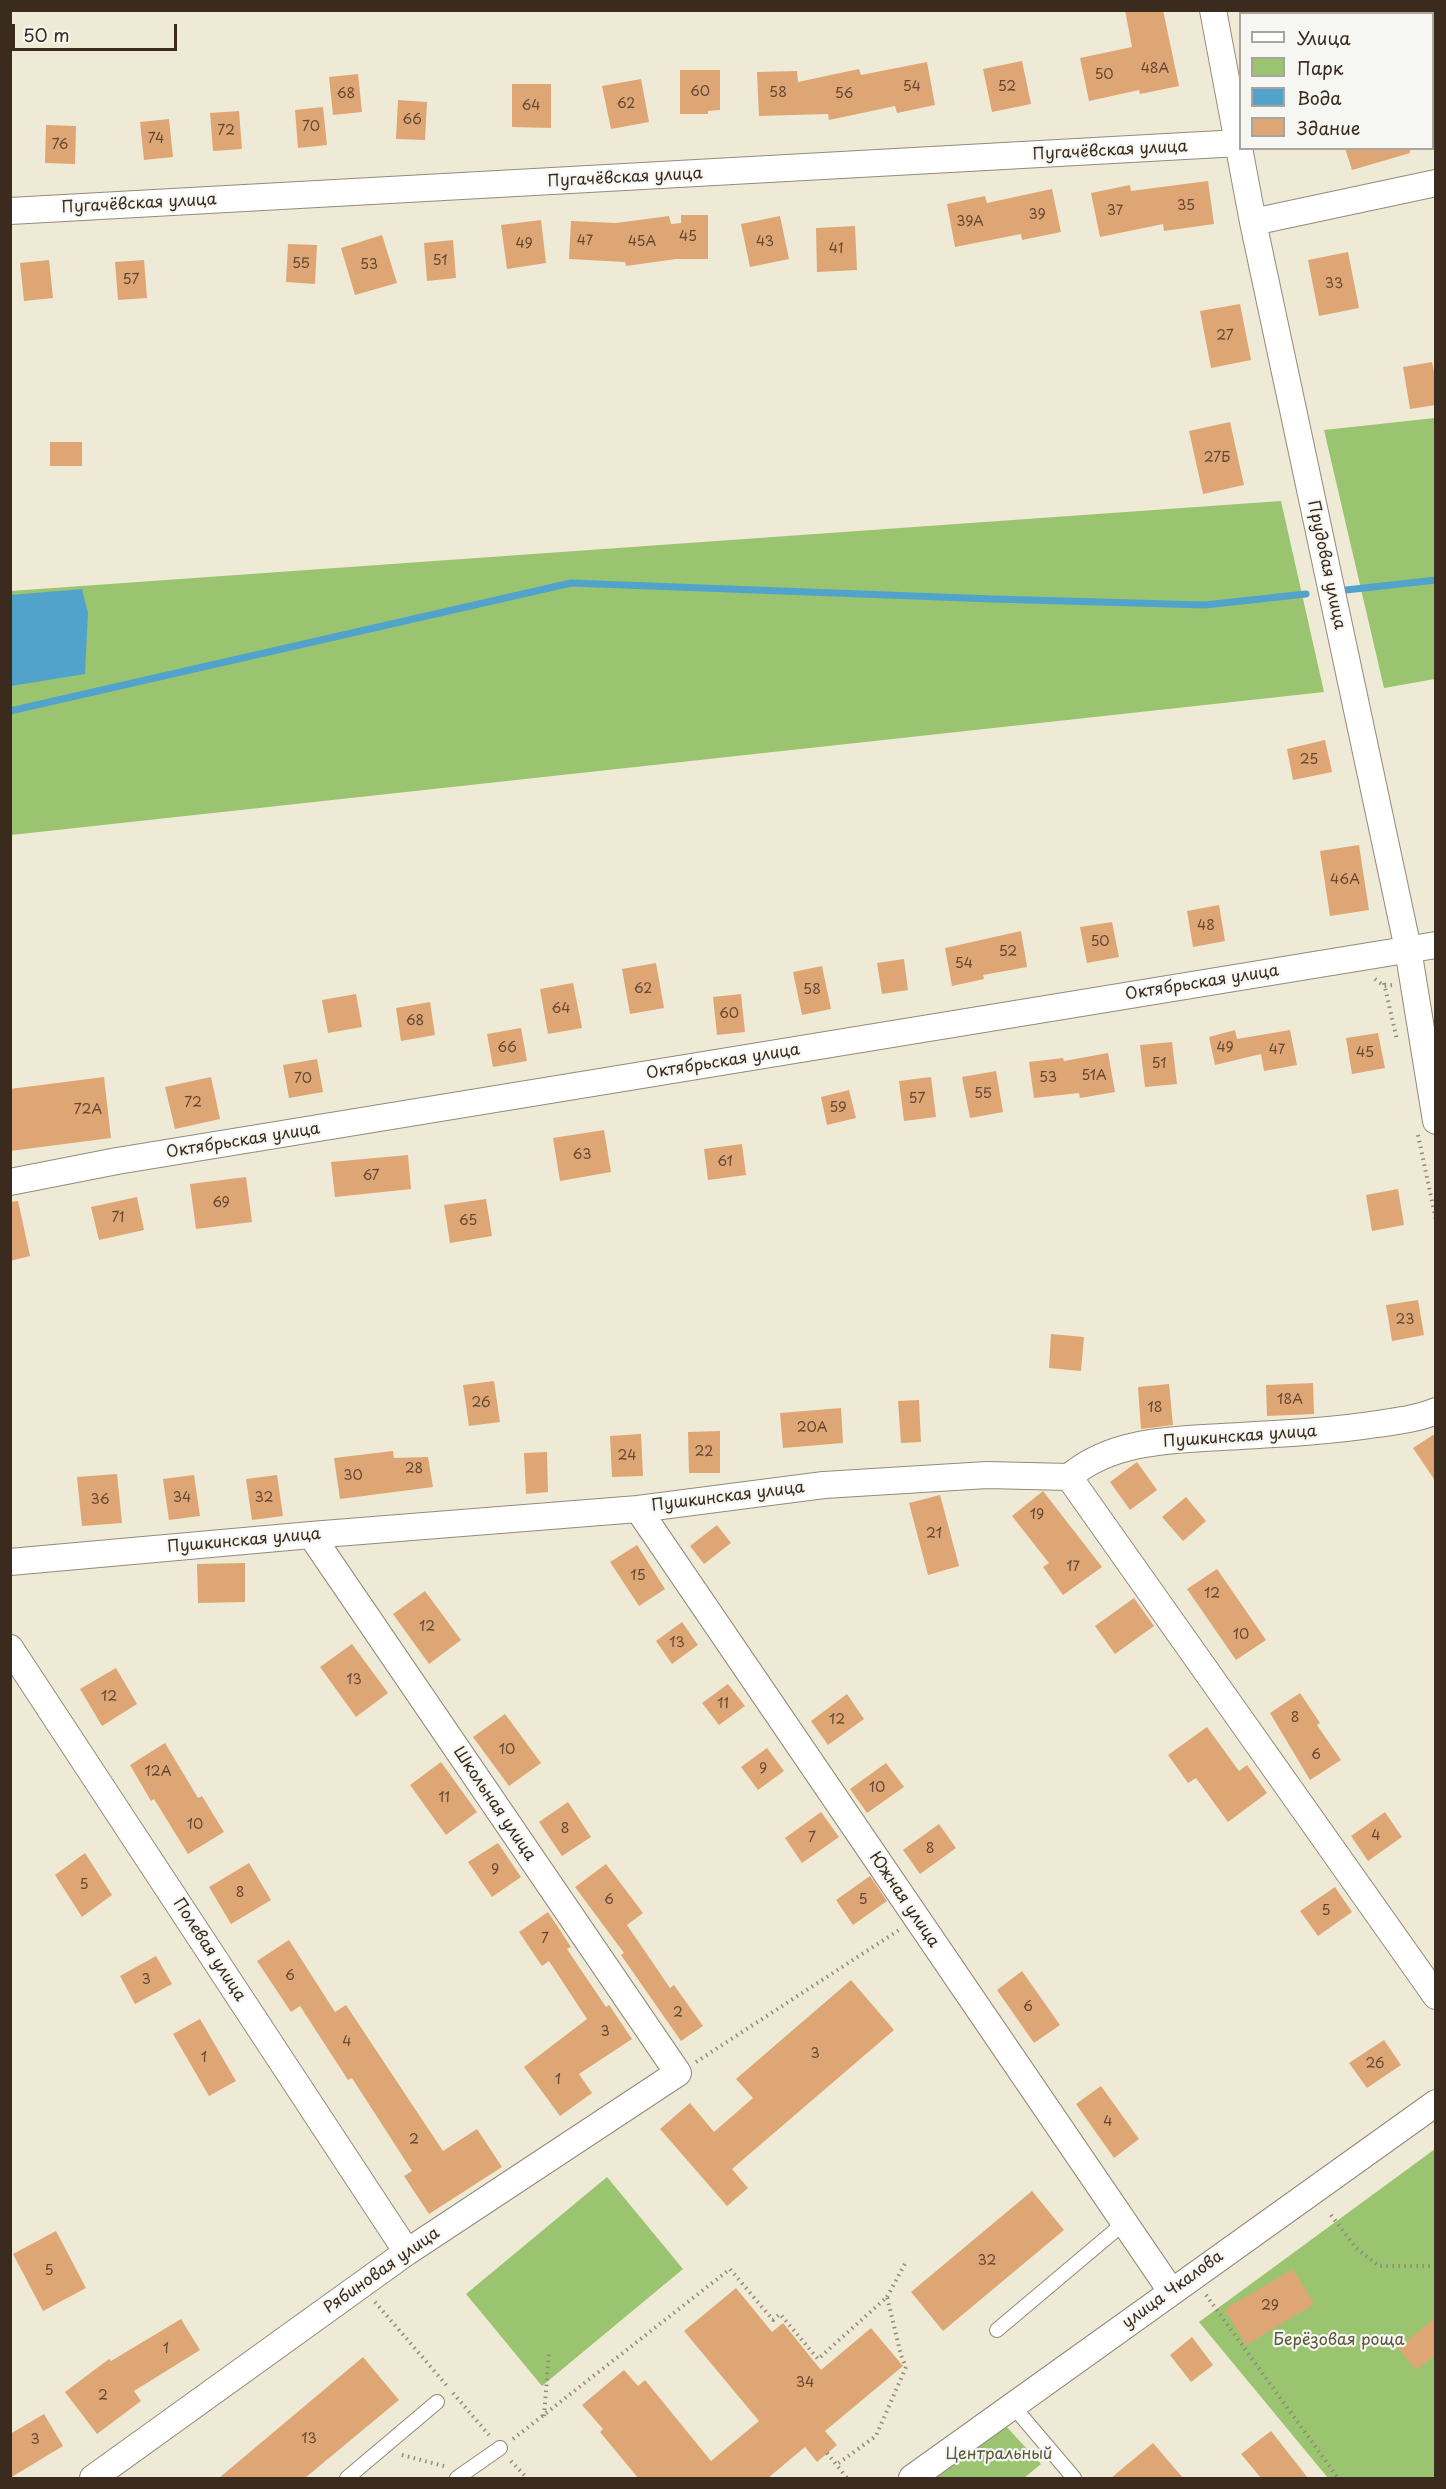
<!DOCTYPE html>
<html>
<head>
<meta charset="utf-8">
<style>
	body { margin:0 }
	#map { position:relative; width:1446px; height:2489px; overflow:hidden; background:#eeead5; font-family:"Playpen Sans",sans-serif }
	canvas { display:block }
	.frame { position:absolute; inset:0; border:12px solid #3b2a1e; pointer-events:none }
	.legend { position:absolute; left:1239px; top:12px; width:195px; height:138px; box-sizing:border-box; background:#f6f6f2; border:2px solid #aba49d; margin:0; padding:8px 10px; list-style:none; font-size:18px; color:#3b2a1e }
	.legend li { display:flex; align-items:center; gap:12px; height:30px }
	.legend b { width:30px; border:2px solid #aba49d }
	.scale { position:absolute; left:12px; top:24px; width:165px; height:27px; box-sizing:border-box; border:3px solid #3b2a1e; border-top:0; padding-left:8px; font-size:18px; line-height:21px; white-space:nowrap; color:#3b2a1e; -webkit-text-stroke:4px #f6f6f2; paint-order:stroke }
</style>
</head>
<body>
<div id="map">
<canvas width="1446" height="2489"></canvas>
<div class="frame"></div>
<ul class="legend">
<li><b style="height:8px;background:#fff"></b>Улица</li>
<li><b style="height:16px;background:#9ac470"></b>Парк</li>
<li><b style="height:16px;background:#51a3cc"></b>Вода</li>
<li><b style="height:16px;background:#dfa675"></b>Здание</li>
</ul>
<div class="scale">50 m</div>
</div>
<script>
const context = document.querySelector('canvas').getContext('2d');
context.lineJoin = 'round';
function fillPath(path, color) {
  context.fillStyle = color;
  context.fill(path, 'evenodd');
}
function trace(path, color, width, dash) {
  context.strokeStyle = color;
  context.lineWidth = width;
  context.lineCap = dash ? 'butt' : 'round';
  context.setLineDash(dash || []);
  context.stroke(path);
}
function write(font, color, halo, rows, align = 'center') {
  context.font = font + ' "Playpen Sans",sans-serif';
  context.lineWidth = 4.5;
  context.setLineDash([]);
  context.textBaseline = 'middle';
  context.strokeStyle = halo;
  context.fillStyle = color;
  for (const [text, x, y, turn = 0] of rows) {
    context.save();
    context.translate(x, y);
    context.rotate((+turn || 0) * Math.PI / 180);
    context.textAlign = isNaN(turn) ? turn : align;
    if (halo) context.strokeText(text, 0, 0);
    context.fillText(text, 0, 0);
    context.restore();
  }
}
fillPath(new Path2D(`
	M1435 418V679L1384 688 1324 430Z
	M1281 501 1324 692 11 835V591Z
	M1435 2149V2478H1328L1199 2322Z
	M607 2177 683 2269 542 2386 466 2294Z
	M1003 2423 1041 2464 1024 2478H927Z`), '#9ac470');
fillPath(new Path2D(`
	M82 589 88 613 85 674 11 686V595Z`), '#51a3cc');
trace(new Path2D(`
	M1346 590 1436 580
	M10 711 571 583 993 599 1205 605 1306 594`), '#51a3cc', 7);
fillPath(new Path2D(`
	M1125 10H1163L1179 86 1140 94 1139 90 1089 101 1080 58 1132 47Z
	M1022 61 1031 104 992 112 983 69Z
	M927 62 935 105 897 113 895 106 829 120 828 114 759 116 757 72 797 71 798 82 859 69 861 75Z
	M680 70H720V110L708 111V114H680Z
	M358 74 362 112 333 115 329 77Z
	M641 79 649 122 611 129 602 86Z
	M512 84H551V128L512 127Z
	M398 100 427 102 425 140 396 139Z
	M323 107 327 145 298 148 295 110Z
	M239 111 242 149 213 151 210 113Z
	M169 119 173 157 144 160 140 122Z
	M46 125 76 126 75 164 45 163Z
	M1345 148H1410V153L1352 170Z
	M1208 181 1214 224 1164 231 1163 224 1100 237 1091 193 1130 185 1131 191Z
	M1052 189 1061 232 1022 240 1021 234 955 247 947 204 985 196 987 203Z
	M681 215H708V259H676L626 266 625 262 569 259 571 221 616 223 669 216 671 224 681 223Z
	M780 216 789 259 750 267 741 224Z
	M541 220 546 263 507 269 501 225Z
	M855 226 857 270 817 272 816 228Z
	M382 235 397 283 355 295 341 248Z
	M453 240 456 278 427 281 424 243Z
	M288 244 317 245 315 284 286 282Z
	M1348 252 1359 308 1319 316 1308 260Z
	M49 260 53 298 24 301 20 263Z
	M144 260 147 298 118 300 115 262Z
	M1240 304 1251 360 1211 368 1200 311Z
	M1432 362 1436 381V405L1410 409 1403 367Z
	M1230 422 1244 485 1203 494 1189 431Z
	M50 442H82V466H50Z
	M1325 740 1332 772 1293 780 1287 749Z
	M1359 845 1369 910 1330 916 1320 851Z
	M1219 905 1225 941 1193 947 1187 911Z
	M1112 922 1119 957 1087 963 1080 927Z
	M1021 931 1027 967 983 975 984 979 952 986 945 948Z
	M904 959 908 990 882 994 877 963Z
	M656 963 664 1008 630 1014 622 969Z
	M822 966 831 1009 802 1015 793 972Z
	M573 983 582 1028 548 1034 540 989Z
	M356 994 362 1027 328 1033 322 1000Z
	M741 994 745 1032 717 1035 713 997Z
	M430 1002 435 1035 401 1041 396 1008Z
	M521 1028 527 1061 493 1067 487 1034Z
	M1235 1030 1237 1039 1290 1030 1297 1065 1264 1071 1261 1054 1215 1065 1209 1037Z
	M1378 1033 1385 1068 1352 1074 1346 1038Z
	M1172 1042 1177 1084 1145 1087 1140 1045Z
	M1108 1053 1115 1092 1080 1098 1079 1093 1034 1098 1029 1062 1063 1058 1064 1061Z
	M317 1059 323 1092 289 1098 283 1065Z
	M996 1071 1003 1112 970 1118 962 1077Z
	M104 1077 111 1138 10 1151V1089Z
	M211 1077 220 1119 175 1129 165 1087Z
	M931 1077 936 1117 904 1121 899 1081Z
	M849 1090 856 1118 827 1125 821 1097Z
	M604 1130 611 1172 560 1181 553 1138Z
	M742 1144 746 1175 708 1180 704 1149Z
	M408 1155 411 1189 335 1197 331 1162Z
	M246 1177 252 1222 196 1229 190 1184Z
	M1398 1189 1404 1225 1372 1231 1366 1195Z
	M137 1197 144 1230 99 1240 91 1207Z
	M486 1199 492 1236 450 1243 444 1205Z
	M18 1201 30 1256 10 1261V1202Z
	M1418 1300 1424 1335 1392 1341 1386 1305Z
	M1051 1334 1084 1337 1081 1371 1049 1368Z
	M494 1381 500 1422 469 1426 463 1385Z
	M1313 1383 1314 1414 1267 1416 1266 1385Z
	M1169 1384 1173 1425 1141 1429 1138 1387Z
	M919 1400 921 1442 901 1443 898 1401Z
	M841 1408 843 1443 783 1448 780 1413Z
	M720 1431V1473H689L688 1432Z
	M1436 1433V1482L1413 1448Z
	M641 1434 643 1476 612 1477 610 1436Z
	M393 1451 394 1458 428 1457 433 1487 340 1499 334 1458Z
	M547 1452 548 1492 526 1494 524 1453Z
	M1137 1462 1157 1490 1130 1510 1110 1482Z
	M117 1474 122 1523 82 1526 77 1477Z
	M194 1475 200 1516 169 1520 163 1479Z
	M277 1475 283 1516 252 1520 246 1479Z
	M1043 1491 1102 1567 1063 1595 1043 1567 1049 1563 1012 1516Z
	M940 1495 959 1566 928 1575 909 1503Z
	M1186 1497 1206 1521 1183 1541 1162 1517Z
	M717 1525 731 1543 704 1564 690 1546Z
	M637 1545 665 1589 639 1606 610 1562Z
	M245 1563V1602L198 1603 197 1564Z
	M1217 1569 1266 1640 1236 1660 1187 1589Z
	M425 1591 461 1640 429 1664 393 1614Z
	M1134 1598 1154 1626 1115 1654 1095 1626Z
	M682 1622 698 1645 672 1664 656 1641Z
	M352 1644 388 1693 356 1717 320 1667Z
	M116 1668 137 1704 102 1726 80 1689Z
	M728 1684 745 1706 719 1725 702 1703Z
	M1300 1693 1320 1723 1317 1725 1341 1760 1310 1780 1270 1713Z
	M847 1694 864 1719 828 1745 811 1721Z
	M505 1714 541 1763 509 1786 473 1737Z
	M1207 1727 1239 1771 1247 1765 1267 1793 1228 1822 1196 1778 1188 1783 1168 1755Z
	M165 1743 198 1798 202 1796 224 1832 188 1854 154 1799 151 1801 130 1765Z
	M767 1748 784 1771 758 1790 741 1767Z
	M441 1762 477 1812 446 1835 410 1785Z
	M886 1763 904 1787 867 1813 850 1789Z
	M568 1802 591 1837 562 1856 539 1822Z
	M821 1812 839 1837 802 1863 785 1838Z
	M1385 1812 1402 1837 1368 1861 1351 1836Z
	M939 1824 956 1848 920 1874 903 1850Z
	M498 1843 521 1877 492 1897 468 1862Z
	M85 1853 112 1895 82 1917 55 1875Z
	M249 1863 271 1900 231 1924 209 1887Z
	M606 1864 643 1913 627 1925 670 1988 674 1985 703 2026 681 2041 621 1955 624 1953 575 1887Z
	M870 1876 887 1901 853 1925 836 1900Z
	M1335 1887 1352 1912 1318 1936 1300 1911Z
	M548 1912 571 1947 567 1949 606 2007 609 2005 632 2039 579 2074 592 2093 560 2116 524 2067 587 2019 549 1961 542 1966 519 1932Z
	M289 1940 335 2012 346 2005 443 2151 477 2129 502 2167 429 2214 404 2176 412 2171 352 2078 348 2080 300 2006 291 2012 257 1961Z
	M156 1956 172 1984 135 2004 120 1976Z
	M1022 1971 1060 2025 1034 2043 997 1990Z
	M851 1980 894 2030 732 2169 748 2188 727 2206 660 2129 690 2103 714 2132 753 2098 736 2079Z
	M200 2019 236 2081 209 2096 173 2034Z
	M1384 2040 1401 2065 1367 2088 1349 2063Z
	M1101 2086 1139 2139 1114 2158 1076 2104Z
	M1032 2191 1064 2230 943 2331 911 2292Z
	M56 2231 86 2288 43 2311 13 2254Z
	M1293 2269 1314 2304 1246 2345 1225 2309Z
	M736 2288 772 2332 783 2323 821 2370 871 2328 903 2366 825 2431 837 2445 817 2462 805 2447 768 2478H638L600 2432 603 2429 582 2405 624 2370 638 2386 645 2380 711 2461 759 2421 684 2331Z
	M1436 2317V2354L1416 2370 1398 2348Z
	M181 2319 200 2350 134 2391 141 2401 97 2434 65 2392 109 2359 111 2361Z
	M1192 2337 1213 2365 1191 2382 1170 2355Z
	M363 2357 399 2400 305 2478H219Z
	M44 2414 63 2446 10 2478V2434Z
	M1271 2431 1308 2478H1261L1241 2454Z
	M1153 2443 1183 2478H1111Z`), '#dfa675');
const lane = new Path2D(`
	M997 2330 1124 2223
	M1013 2406 1074 2478
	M347 2478 437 2402
	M457 2478 500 2448`);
const street = new Path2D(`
	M1213 10 1253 222 1408 949 1436 1121
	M10 211 1239 143
	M1253 222 1436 183
	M10 1182 117 1161 1436 945
	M1069 1477 1436 1996
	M638 1509 1171 2291
	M10 1562 311 1535 638 1509 824 1485 987 1475 1069 1477C1110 1441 1169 1440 1222 1437 1274 1434 1326 1432 1377 1424 1397 1421 1417 1419 1436 1411
	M10 1648 407 2252
	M93 2478 407 2252 678 2073 311 1535
	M912 2478 1436 2103`);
trace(lane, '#948a7a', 16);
trace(street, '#948a7a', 28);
trace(new Path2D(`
	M1375 979 1384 986 1392 985
	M1384 983 1397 1040
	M1418 1135 1436 1220
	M696 2062 899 1930
	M1331 2215 1356 2248 1379 2266H1436
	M1206 2295 1338 2478
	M887 2297 907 2260
	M375 2302 448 2387
	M453 2393 489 2435
	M544 2416 549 2353
	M513 2439 730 2269 773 2320 780 2314 818 2359 887 2297 901 2355 906 2367 876 2436 836 2465
	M827 2453 847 2478
	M402 2455 444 2466
	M511 2461 527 2478`), '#948a7a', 4, [1.5, 4.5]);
trace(lane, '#fff', 14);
trace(street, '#fff', 26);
write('14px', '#644934', null, [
	["48А",1155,69],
	["50",1104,75],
	["54",912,87],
	["52",1007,87],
	["60",700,92],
	["58",778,93],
	["68",346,94],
	["56",844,94],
	["62",626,104],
	["64",531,106],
	["66",412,120],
	["70",311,127],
	["72",226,131],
	["74",156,139],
	["76",60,145],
	["35",1186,206],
	["37",1115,211],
	["39",1037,215],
	["39А",970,222],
	["45",688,237],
	["47",585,241],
	["45А",642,242],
	["43",765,242],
	["49",524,244],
	["41",836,249],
	["51",440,261],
	["55",301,264],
	["53",369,265],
	["57",131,280],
	["33",1334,284],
	["27",1225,336],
	["27Б",1217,458],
	["25",1309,760],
	["46А",1345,880],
	["48",1206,926],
	["50",1100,942],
	["52",1008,952],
	["54",964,964],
	["62",643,989],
	["58",812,990],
	["64",561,1009],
	["60",729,1014],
	["68",415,1021],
	["66",507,1048],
	["49",1225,1048],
	["47",1277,1050],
	["45",1365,1053],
	["51",1159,1064],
	["51А",1094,1076],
	["53",1048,1078],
	["70",303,1079],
	["55",983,1094],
	["57",917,1099],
	["72",193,1103],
	["59",838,1108],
	["72А",88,1110],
	["63",582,1155],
	["61",725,1162],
	["67",371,1176],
	["69",221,1203],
	["71",118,1218],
	["65",468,1221],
	["23",1405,1320],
	["18А",1290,1400],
	["26",481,1403],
	["18",1155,1408],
	["20А",812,1428],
	["22",704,1452],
	["24",627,1456],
	["28",414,1469],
	["30",353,1476],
	["34",182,1498],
	["32",264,1498],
	["36",100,1500],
	["19",1037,1515],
	["21",934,1534],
	["17",1073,1567],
	["15",638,1576],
	["12",1212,1594],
	["12",427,1627],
	["10",1241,1635],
	["13",677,1643],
	["13",354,1680],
	["12",109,1697],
	["11",723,1704],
	["8",1295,1718],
	["12",837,1720],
	["10",507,1750],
	["6",1316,1755],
	["9",763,1769],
	["12А",158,1772],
	["10",877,1788],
	["11",444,1798],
	["10",195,1825],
	["8",565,1829],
	["4",1376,1836],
	["7",812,1838],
	["8",930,1849],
	["9",495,1870],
	["5",84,1885],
	["8",240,1893],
	["6",609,1900],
	["5",863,1900],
	["5",1326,1911],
	["7",545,1939],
	["6",290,1976],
	["3",146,1980],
	["6",1028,2007],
	["2",678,2013],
	["3",605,2032],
	["4",347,2042],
	["3",815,2054],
	["1",204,2058],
	["26",1375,2064],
	["1",558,2080],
	["4",1108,2122],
	["2",414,2140],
	["32",987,2261],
	["5",49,2271],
	["29",1270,2306],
	["1",166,2349],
	["34",805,2383],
	["2",103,2396],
	["13",309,2439],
	["3",35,2440]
]);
write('16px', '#3b2a1e', '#f6f6f2', [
	["Пугачёвская улица",1110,151,-3],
	["Пугачёвская улица",625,178,-3],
	["Пугачёвская улица",139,204,-3],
	["Прудовая улица",1326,565,78],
	["Октябрьская улица",1202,983,-9],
	["Октябрьская улица",723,1062,-9],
	["Октябрьская улица",243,1141,-9],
	["Пушкинская улица",1240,1437,-4],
	["Пушкинская улица",728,1497,-7],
	["Пушкинская улица",244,1541,-5],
	["Школьная улица",494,1804,56],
	["Южная улица",904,1900,56],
	["Полевая улица",209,1950,57],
	["Рябиновая улица",382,2271,-35],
	["улица Чкалова",1173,2290,-36]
]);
write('16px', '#585837', '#f6f6f2', [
	["Берёзовая роща",1339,2341],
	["Центральный",999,2455]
]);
</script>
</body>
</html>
